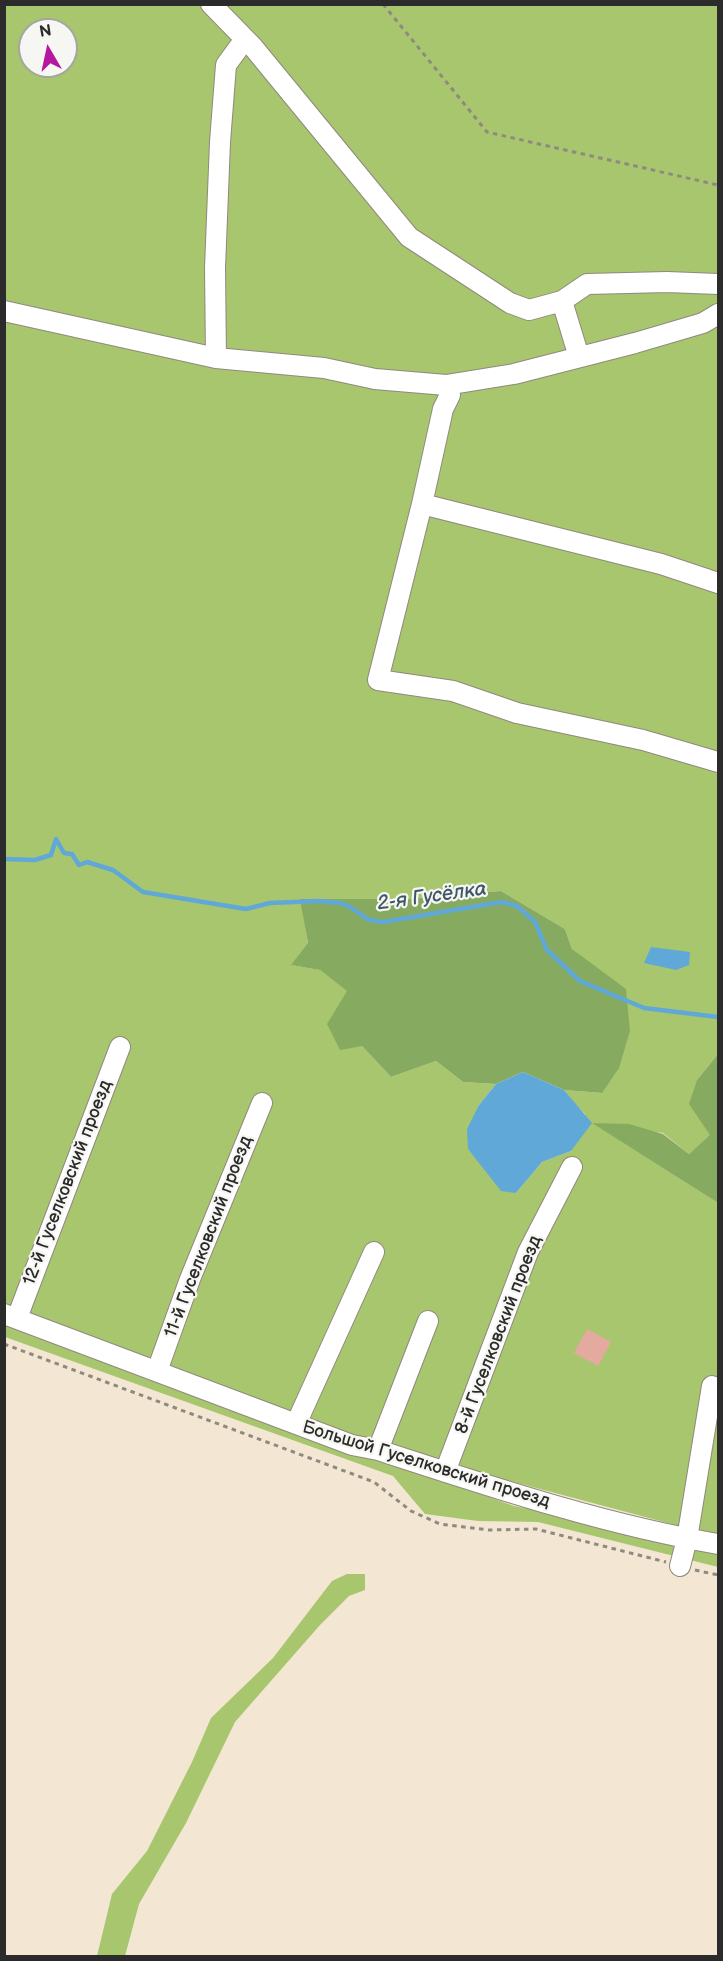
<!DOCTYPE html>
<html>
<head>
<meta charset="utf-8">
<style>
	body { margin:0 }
	#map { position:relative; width:723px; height:1961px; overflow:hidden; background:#f3e7d3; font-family:"Balsamiq Sans",sans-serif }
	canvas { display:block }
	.frame { position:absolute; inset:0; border:6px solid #2b2b2b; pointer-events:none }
	.north { position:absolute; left:18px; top:18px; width:60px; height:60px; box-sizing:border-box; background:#f6f6f2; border:2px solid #a5a5a2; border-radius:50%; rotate:351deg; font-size:16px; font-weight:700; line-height:24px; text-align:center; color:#2b2b2b }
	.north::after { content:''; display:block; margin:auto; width:21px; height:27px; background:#b5179e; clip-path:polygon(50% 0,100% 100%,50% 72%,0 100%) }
</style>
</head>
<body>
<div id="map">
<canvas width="723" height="1961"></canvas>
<div class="frame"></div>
<div class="north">N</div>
</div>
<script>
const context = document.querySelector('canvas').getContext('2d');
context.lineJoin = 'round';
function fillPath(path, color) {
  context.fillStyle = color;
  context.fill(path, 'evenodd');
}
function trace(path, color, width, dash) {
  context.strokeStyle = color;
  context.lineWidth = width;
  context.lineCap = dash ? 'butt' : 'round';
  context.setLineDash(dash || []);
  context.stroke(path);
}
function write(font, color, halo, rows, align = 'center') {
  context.font = font + ' "Balsamiq Sans",sans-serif';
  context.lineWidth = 4.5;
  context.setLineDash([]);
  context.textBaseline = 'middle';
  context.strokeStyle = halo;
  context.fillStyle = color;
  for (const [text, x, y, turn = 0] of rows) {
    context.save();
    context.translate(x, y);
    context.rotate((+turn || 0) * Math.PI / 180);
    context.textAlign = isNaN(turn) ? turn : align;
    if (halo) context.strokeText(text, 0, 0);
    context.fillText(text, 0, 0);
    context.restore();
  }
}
fillPath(new Path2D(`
	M5 5H718V1054L697 1080 711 1135 689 1154 663 1133 593 1123 718 1203V1535L694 1530 356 1440 5 1308ZM30 30H66V66H30ZM501 891 565 929 572 949 594 967 602 1093 564 1090 575 1104 585 1114 571 1151 542 1162 516 1193 483 1166 468 1149 479 1105 496 1084 463 1082 436 1061 391 1077 362 1046 348 991 320 970 292 965 308 944 301 899H404Z
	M5 1322 514 1506 718 1547V1567L538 1522 478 1521 425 1514 393 1476 5 1337Z
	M347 1574H365V1590L349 1596 320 1625 235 1722 186 1823 139 1904 125 1956H97L112 1894 147 1851 192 1762 211 1718 273 1658 332 1581Z`), '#a8c66d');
fillPath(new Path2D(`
	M501 891 565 929 572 949 626 989 630 1031 619 1068 602 1093 564 1090 523 1072 496 1084 463 1082 436 1061 391 1077 362 1046 340 1050 327 1024 347 991 320 970 291 965 308 943 300 899H404Z
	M718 1054V1203L592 1123 629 1124 663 1134 689 1154 710 1135 689 1104 697 1080Z`), '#86ab60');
fillPath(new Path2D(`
	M651 947 690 952 689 965 676 970 644 963Z
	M523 1072 564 1090 592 1123 571 1151 542 1162 516 1193 501 1191 468 1149 467 1129 479 1105 496 1084Z`), '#60a8d7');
trace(new Path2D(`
	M4 859 35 860 51 855 56 839 64 853 72 854 79 865 87 862 113 870 143 892 246 909 270 903 319 901 340 903 350 907 369 920 383 922 502 902 517 906 535 922 547 950 580 981 644 1008 718 1017`), '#60a8d7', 4.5);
fillPath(new Path2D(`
	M587 1329 611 1342 598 1366 574 1353Z`), '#e5aa9f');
const minor = new Path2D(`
	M211 4 253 47 409 237 510 303 529 310 562 301 579 357
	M562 301 587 284 667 282 718 284
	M4 311 216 358 324 368 375 379 446 385 514 374 635 343 703 323 718 314
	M216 358 215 268 220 142 226 65 245 39
	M422 504 443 409 450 395
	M718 583 661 564 422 504 378 680 453 691 517 713 643 740 718 762
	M4 1314 352 1445 378 1450C489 1486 602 1524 718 1544
	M17 1318 120 1047
	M157 1371 190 1279 262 1103
	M296 1424 374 1252
	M378 1450 428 1321
	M445 1472 528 1252 572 1167
	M680 1566 687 1539 712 1386`);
trace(minor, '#8f897f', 22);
trace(new Path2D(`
	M383 4 487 132 718 185
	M4 1344 374 1482 411 1511 440 1524 489 1530 536 1529 666 1562
	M695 1570 718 1575`), '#8f897f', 3, [4.5, 4.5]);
trace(minor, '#fff', 20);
write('18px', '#2b2b2b', '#f6f6f2', [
	["12-й Гуселковский проезд",68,1183,-69],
	["11-й Гуселковский проезд",209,1237,-69],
	["8-й Гуселковский проезд",499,1335,-69],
	["Большой Гуселковский проезд",426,1465,17]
]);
write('italic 20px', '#3e5767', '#f6f6f2', [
	["2-я Гусёлка",432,897,-8]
]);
</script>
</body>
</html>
